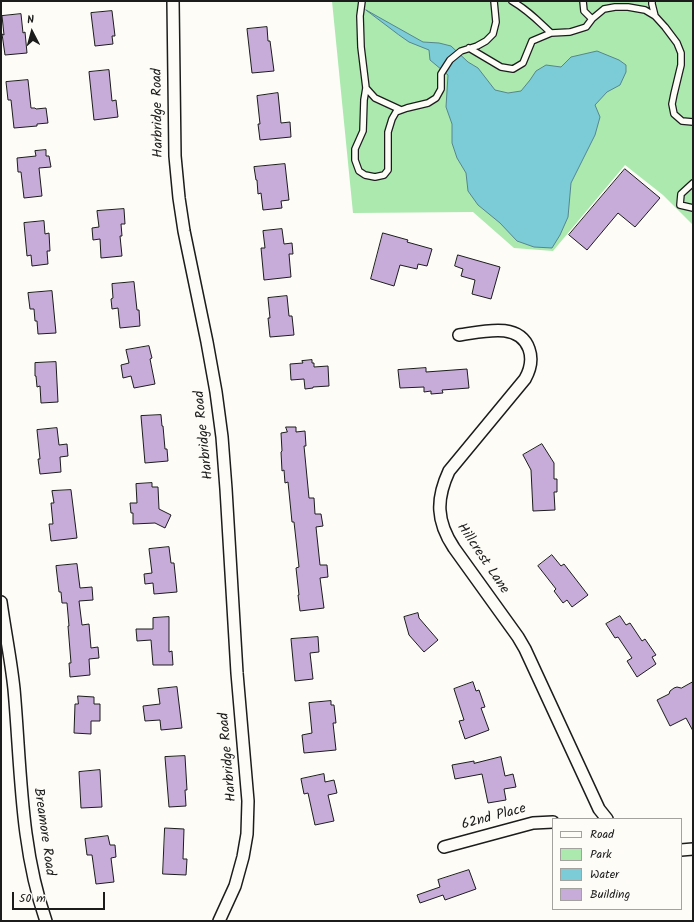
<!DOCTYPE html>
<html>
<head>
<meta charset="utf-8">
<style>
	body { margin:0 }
	#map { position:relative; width:694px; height:922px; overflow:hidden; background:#fdfcf7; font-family:Kalam,sans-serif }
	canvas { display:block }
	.frame { position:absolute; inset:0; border:2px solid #1c1c1c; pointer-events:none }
	.legend { position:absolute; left:552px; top:818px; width:130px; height:92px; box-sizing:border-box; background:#fdfcf7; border:1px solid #a3a29f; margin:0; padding:5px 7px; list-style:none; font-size:12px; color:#1c1c1c }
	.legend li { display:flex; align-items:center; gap:8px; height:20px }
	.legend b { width:20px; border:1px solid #a3a29f }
	.north { position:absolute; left:12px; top:12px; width:40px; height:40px; -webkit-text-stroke:3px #fdfcf7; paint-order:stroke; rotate:354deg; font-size:11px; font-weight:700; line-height:16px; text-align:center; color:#1c1c1c }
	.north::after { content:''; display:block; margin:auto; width:14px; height:18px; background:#1c1c1c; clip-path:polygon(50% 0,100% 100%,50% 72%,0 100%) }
	.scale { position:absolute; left:12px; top:892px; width:93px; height:18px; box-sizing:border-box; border:2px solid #1c1c1c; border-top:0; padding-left:5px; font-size:12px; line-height:14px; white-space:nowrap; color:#1c1c1c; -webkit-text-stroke:3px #fdfcf7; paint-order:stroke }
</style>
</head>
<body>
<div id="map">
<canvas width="694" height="922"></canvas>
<div class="frame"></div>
<ul class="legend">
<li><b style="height:5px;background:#fdfcf7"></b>Road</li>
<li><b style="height:11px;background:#abe9af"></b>Park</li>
<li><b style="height:11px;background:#7cccd8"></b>Water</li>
<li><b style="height:11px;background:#c7abd8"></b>Building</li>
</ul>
<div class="north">N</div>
<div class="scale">50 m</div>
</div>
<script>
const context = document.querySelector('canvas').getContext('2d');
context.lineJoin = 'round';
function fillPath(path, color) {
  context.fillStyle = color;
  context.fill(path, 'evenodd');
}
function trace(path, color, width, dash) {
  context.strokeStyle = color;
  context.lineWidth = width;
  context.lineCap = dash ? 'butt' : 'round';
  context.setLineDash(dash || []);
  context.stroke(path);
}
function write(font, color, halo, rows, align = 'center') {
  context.font = font + ' Kalam,sans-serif';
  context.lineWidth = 4;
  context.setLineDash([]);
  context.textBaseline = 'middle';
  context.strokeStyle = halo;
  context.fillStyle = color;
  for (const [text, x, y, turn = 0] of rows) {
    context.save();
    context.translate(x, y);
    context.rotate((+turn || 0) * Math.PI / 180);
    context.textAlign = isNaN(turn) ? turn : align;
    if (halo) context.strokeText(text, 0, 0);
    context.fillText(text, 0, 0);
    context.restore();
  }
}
fillPath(new Path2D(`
	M332 1H693V225L663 195 625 165 553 251 514 248 473 212 353 213Z`), '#abe9af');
const water = new Path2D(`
	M366 10 423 42 439 43 451 46 468 62 478 68 495 90 508 93 521 91 530 80 536 71 546 65 561 67 571 57 597 51 619 60 626 65V72L620 85 607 92 595 105 600 117 595 135 571 183 568 217 560 235 552 248 534 247 517 241 500 223 478 205 468 191 466 173 457 158 452 143V124L446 107 448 75 430 60 429 50 409 42 399 35Z`);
fillPath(water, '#7cccd8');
trace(water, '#56868d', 1);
const building = new Path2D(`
	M112 11 115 36H112L113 44 95 46 91 13Z
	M21 14 23 33 25 32 27 53 5 55 2 34 4 35 2 16Z
	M267 27 268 41H270L274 71 252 73 247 29Z
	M109 70 112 101 116 100 118 117 94 120 89 72Z
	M28 80 31 108H35L36 109 46 108 48 123 37 124V126L14 128 11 100H8L6 82Z
	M278 93 281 123 290 122 291 137 260 140 258 124H260L257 96Z
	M46 150V156H49L51 167 39 168 42 196 24 198 21 172H18L17 158 36 156 35 151Z
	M285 164 289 200 281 201 282 208 263 210 261 193 258 194 257 180H256L254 167Z
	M625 169 660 198 635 227 618 213 587 250 569 235Z
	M124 209 125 224H121L122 236H120L122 256 101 258 100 239 93 240 92 228 99 227 97 211Z
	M44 221 45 234 49 233 50 251H47L48 264 32 266 31 255 27 256 24 223Z
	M282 229 284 244 292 243 293 254H289L291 277 264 280 261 248H265L263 231Z
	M383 233 408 240 407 242 432 249 427 266 418 264 417 269 400 265 394 286 371 279Z
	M458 255 500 267 491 299 472 294 475 280 461 276 463 269 455 266Z
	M134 282 137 310H139L140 326 120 328 118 308 112 309 111 299 113 298 112 284Z
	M52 291 56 333 38 334 37 321H35L34 309H30L28 293Z
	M287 296 289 316H292L294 335 270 337 268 318H270L268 298Z
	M149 346 152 358 150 359 155 384 134 388 131 376 123 378 121 365 129 363 126 350Z
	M312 360V363H314V367L328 366 329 386 313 387V388L305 389 304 379 291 380 290 364 303 363 302 361Z
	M56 362 58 402 41 403 40 386 37 387 36 376H35V363Z
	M426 368V372L467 369 469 388 442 390 443 393 431 394V391L424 392V387L400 388 398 370Z
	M161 415 162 426H163L165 449H167L168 461 145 463 141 416Z
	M286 427H296V432L305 431 306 446H304L309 498H314L315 514H321L323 526 316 527 320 565H327L328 577 320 578 324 608 300 611 298 595H299L296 568 299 567 294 522H292L288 482 285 483 284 470 282 471 281 452 282 451 281 433 287 432Z
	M57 428 59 445 67 444 68 456 60 457 61 472 40 474 38 459H40L37 430Z
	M542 444 554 463V479H557V492H554L555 510 533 511 531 470 523 455Z
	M152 483V487H158L159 509 171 515 165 528 155 523 133 524V513H131L130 503H137L136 484Z
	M71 490 77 538 51 541 49 524H53L51 503H54L52 491Z
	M169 547 171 563H174L177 592 154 594 153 583 145 584 144 574 152 573 149 549Z
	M552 555 561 566 564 564 588 595 572 607 567 600 563 603 554 591 556 589 538 566Z
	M77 564 80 588 92 587 93 600 79 601 82 625 89 624 91 648 98 647 99 658 89 659 90 675 70 677 69 663H71L68 626H69L67 603H62L61 592H59L56 566Z
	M418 613 419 618 438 640 424 652 409 635 404 617Z
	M620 616 626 625 630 623 642 641 645 639 656 655 652 657 656 664 637 677 627 661 632 658 618 637 615 638 606 624Z
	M169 617V652L172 651 173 665H153L151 640 137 641 136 629H153V618Z
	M318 637 319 652 310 653 313 679 295 681 291 639Z
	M473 682 476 691 479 690 485 707 481 708 489 730 465 739 459 721 464 720 454 689Z
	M693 682V731L686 718 670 726 657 700 669 694 670 691 674 688 677 687 681 688Z
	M177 687 182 728 161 730 160 720 145 721 143 706 160 704 158 689Z
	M78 696 94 697V704H100V721H91V734L74 733 75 704H78Z
	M331 701V705H334L336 723H333L336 750 304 753 302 735 312 733 309 703Z
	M185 756 187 790H185L186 806 169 807 165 757Z
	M501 757 505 776 513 774 516 787 504 789 506 800 488 803 482 774 455 779 452 765 474 761V763Z
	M100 770 102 807 81 808 79 772Z
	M324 774 325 782 334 780 337 793 328 795 334 821 315 825 308 793 304 794 301 779Z
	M165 828 184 829 183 859H187L186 875 163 874Z
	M108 836 110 845H115L116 857 111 858 114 882 96 884 92 855H87L85 839Z
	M469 870 476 889 445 900 443 895 420 903 417 895 440 887 438 880Z`);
fillPath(building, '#c7abd8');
trace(building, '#1c1c1c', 1);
const service = new Path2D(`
	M362 1 360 16 361 47 366 88 364 100 363 131 355 149V160L359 171 365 175 375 177 384 175 388 170V132L392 119 396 112 407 108 428 103 436 98 441 89V74L450 60 461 51 477 46 486 41 493 34 496 22 494 1
	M512 1C529 11 537 20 551 33L570 32 586 27 592 19 604 9 615 7H628L645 10 655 16 665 27 677 43 681 53V65L674 94 672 104 674 114 682 121 693 122
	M583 1 584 11 592 19
	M652 1V4L655 16
	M469 48 501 67 513 69 523 63 532 41 551 33
	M366 88 375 98 401 110
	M693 183 681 194 680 205 693 208`);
const minor = new Path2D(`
	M173 1 175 156 179 198 184 231 207 342 216 392 222 437 226 489 237 673 248 801 247 834 243 857 235 886 219 921
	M459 335C482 332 519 321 529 349 533 360 530 370 525 379L449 471C436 499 436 521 454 548L518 637 525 649 599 809 607 819
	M1 602C5 631 11 660 14 689 21 767 20 847 46 921
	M444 847 533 823 553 822
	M681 850 693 849`);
trace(service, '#1c1c1c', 8);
trace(minor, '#1c1c1c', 14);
trace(service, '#fdfcf7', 5.5);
trace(minor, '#fdfcf7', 11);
write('14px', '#1c1c1c', '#fdfcf7', [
	["Harbridge Road",159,113,-91],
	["Harbridge Road",205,435,-96],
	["Hillcrest Lane",482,559,56],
	["Harbridge Road",229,757,-95],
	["62nd Place",494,818,-15],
	["Breamore Road",43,832,82]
]);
</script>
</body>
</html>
